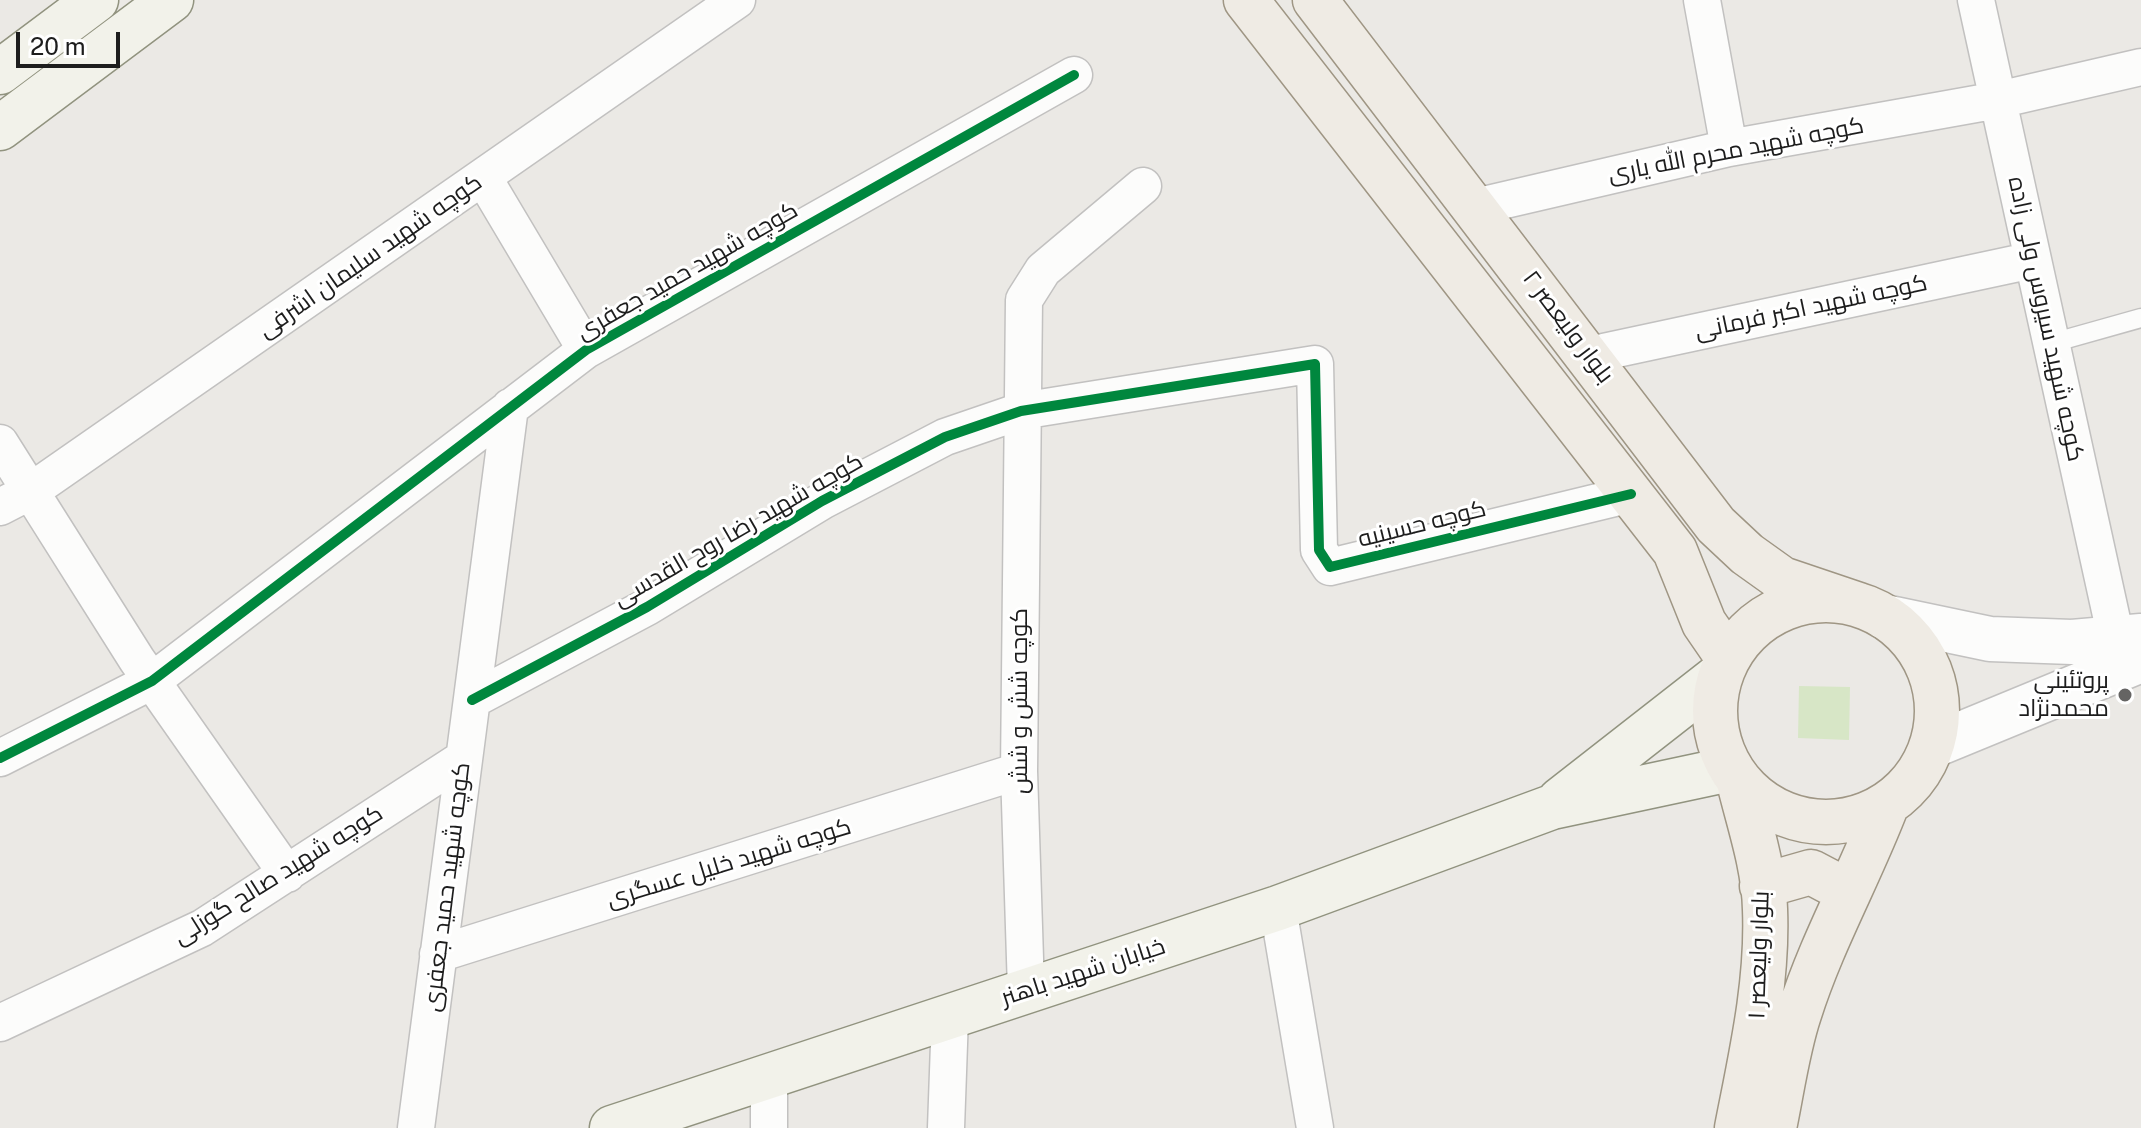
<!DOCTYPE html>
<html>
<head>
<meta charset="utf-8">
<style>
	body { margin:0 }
	#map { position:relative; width:2141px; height:1128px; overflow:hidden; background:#ebe9e5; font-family:"Public Sans",sans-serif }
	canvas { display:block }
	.scale { position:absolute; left:16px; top:32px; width:104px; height:36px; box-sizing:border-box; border:4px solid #1d1d1d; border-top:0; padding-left:10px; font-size:24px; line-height:28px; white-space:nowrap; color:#1d1d1d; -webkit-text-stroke:6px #fff; paint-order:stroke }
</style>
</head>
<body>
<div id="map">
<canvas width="2141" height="1128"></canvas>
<div class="scale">20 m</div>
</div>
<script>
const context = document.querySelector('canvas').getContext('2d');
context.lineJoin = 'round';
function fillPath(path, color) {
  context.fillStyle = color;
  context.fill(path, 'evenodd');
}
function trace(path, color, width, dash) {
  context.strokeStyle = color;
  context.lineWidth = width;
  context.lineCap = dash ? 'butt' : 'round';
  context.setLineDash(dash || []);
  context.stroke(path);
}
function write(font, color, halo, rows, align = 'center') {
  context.font = font + ' "Public Sans",Cairo,sans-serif';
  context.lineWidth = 6;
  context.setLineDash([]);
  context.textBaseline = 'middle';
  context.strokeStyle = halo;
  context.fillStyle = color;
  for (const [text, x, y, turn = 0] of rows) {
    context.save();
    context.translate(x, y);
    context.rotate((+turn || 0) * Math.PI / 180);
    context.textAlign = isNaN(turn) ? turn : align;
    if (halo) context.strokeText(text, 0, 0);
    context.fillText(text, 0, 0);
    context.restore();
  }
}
fillPath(new Path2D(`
	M1799 686 1850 687 1849 740 1798 738Z`), '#d7e6c6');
const service = new Path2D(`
	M2052 343 2141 318`);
const minor = new Path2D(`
	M1702 0 1729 148
	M1976 0 2116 638
	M483 177 586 350
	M1475 207 1729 148 1998 100 2141 67
	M1589 355 2033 260
	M0 443 137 660 287 874
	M0 507 31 491 737 0
	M472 700 647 607 822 501 945 437 1021 411 1315 364 1319 550 1330 567 1631 494
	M0 758 152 681 586 350 1074 75
	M1278 908 1315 1128
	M438 954 1019 771
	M1026 990 1019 771 1024 300 1043 270 1143 186
	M0 1023 202 928 464 758
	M416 1128 510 407
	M769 1128V1076
	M946 1128 950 1016`);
const tertiary = new Path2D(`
	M1885 617 1990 639 2072 642 2141 636
	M1932 746 2141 660`);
const secondary = new Path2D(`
	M0 72 96 0
	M0 128 171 0
	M1560 800 1720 675
	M612 1128 1278 908 1552 807 1730 769`);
const primary = new Path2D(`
	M1246 0 1675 551 1704 623 1728 658
	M1315 0 1716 525 1747 554 1782 579 1859 605
	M1715 711a111 111 0 1 1 222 0a111 111 0 1 1-222 0Z
	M1762 886 1811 872 1849 892
	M1737 1128C1751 1056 1768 983 1765 909 1764 866 1749 823 1739 782
	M1774 1128C1782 1090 1787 1050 1799 1014 1822 941 1860 875 1887 804`);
trace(service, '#c2c1c0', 21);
trace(minor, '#c2c1c0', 39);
trace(tertiary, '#c2c1c0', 47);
trace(secondary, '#91937f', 47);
trace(primary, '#9f9684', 47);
trace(service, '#fcfcfb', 18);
trace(minor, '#fcfcfb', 36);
trace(tertiary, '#fcfcfb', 44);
trace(secondary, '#f2f2ea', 44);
trace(primary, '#efebe4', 44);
trace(new Path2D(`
	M472 700 647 607 822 501 945 437 1021 411 1315 364 1319 550 1330 567 1631 494
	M0 758 152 681 586 350 1074 75`), '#00873e', 10);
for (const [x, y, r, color] of [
	[2125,695,8,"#656463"]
]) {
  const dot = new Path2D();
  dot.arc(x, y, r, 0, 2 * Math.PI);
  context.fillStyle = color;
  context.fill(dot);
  trace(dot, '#fff', 3);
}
write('24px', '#1d1d1d', '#fff', [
	["کوچه شهید محرم الله یاری",1736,150,-11],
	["کوچه شهید سلیمان اشرفی",370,256,-35],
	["کوچه شهید حمید جعفری",687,271,-30],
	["کوچه شهید اکبر فرمانی",1811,307,-12],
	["کوچه شهید سیروس ولی زاده",2046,319,78],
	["بلوار ولیعصر ۲",1568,327,53],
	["کوچه حسینیه",1422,524,-14],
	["کوچه شهید رضا روح القدسی",738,530,-30],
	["کوچه شش و شش",1020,701,-90],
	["کوچه شهید خلیل عسگری",729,863,-17],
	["کوچه شهید صالح گوزلی",278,875,-32],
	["کوچه شهید حمید جعفری",447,887,-83],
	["بلوار ولیعصر ۱",1759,955,-88],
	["خیابان شهید باهنر",1083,972,-18]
]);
write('24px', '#1d1d1d', '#fff', [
	["پروتئینی",2109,681],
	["محمدنژاد",2109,709]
], 'right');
</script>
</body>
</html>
